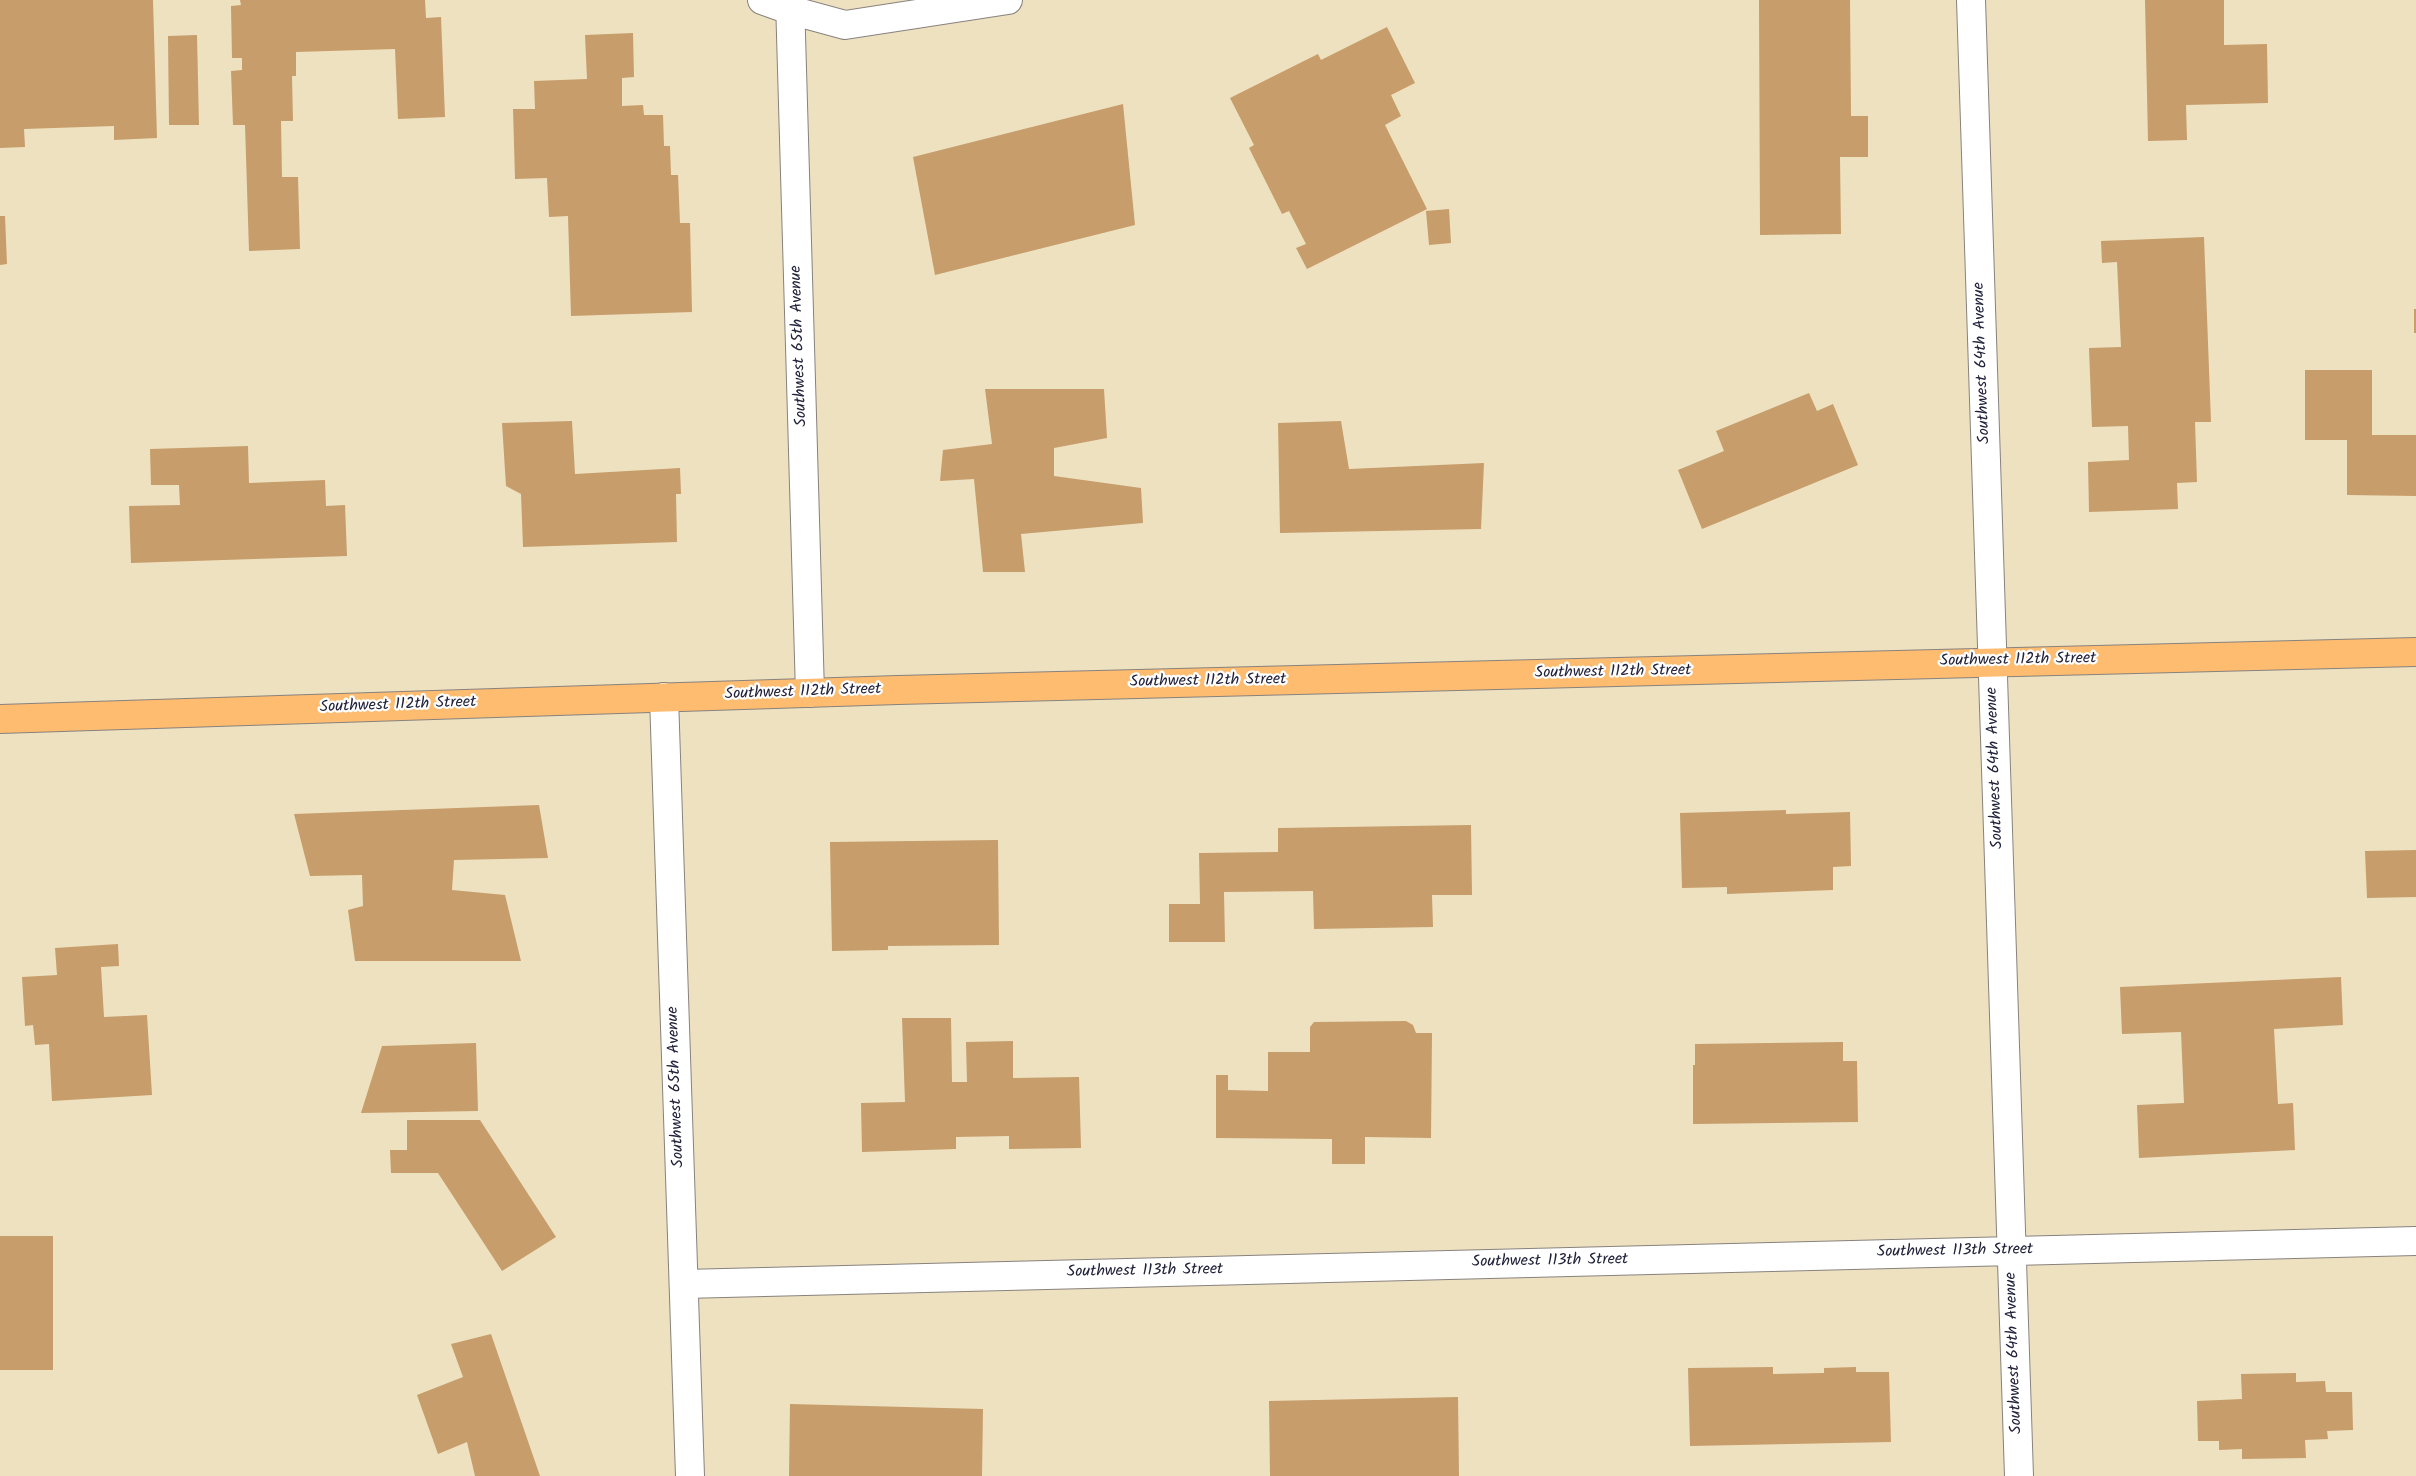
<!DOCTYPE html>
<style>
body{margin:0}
canvas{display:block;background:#ede1c0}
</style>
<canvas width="2416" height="1476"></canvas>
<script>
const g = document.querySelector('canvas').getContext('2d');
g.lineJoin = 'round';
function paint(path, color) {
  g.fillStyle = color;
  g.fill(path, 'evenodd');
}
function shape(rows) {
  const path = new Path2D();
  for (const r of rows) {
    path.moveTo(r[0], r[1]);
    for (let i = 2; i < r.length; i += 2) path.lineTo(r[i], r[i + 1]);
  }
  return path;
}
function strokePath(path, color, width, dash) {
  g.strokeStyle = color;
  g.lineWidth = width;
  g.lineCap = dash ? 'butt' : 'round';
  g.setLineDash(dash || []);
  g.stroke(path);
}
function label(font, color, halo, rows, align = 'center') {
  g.font = font + ' Kalam,sans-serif';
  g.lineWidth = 4.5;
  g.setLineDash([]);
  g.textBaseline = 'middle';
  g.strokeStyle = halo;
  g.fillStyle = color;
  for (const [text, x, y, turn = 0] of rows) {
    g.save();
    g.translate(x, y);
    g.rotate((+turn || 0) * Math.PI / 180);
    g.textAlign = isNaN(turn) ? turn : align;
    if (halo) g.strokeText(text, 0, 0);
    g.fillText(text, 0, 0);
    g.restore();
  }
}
paint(shape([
 [0,0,153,0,157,138,114,140,114,126,24,129,25,147,0,148],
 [240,0,425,0,426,18,441,17,445,117,398,119,395,49,296,52,296,76,292,76,293,121,281,121,282,177,298,177,300,249,249,251,245,125,233,125,231,71,242,70,242,58,232,58,231,6,241,5],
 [1759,0,1850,0,1851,116,1868,116,1868,157,1840,157,1841,234,1760,235],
 [2145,0,2224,0,2224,45,2267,44,2268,103,2186,105,2187,140,2148,141],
 [1387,27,1415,83,1391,95,1401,116,1385,125,1427,209,1307,269,1296,248,1306,244,1289,211,1282,214,1249,148,1254,145,1230,98,1318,54,1321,60],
 [633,33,634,77,622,78,622,106,643,105,644,115,663,115,664,146,670,146,671,175,678,175,680,223,690,223,692,312,571,316,568,216,549,217,547,178,515,179,513,109,535,109,534,81,587,79,585,35],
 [197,35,199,125,169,125,168,36],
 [1123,104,1135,225,935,275,913,157],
 [1449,209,1451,243,1429,245,1426,211],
 [0,216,5,216,7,264,0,265],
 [2204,237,2211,422,2195,422,2197,482,2177,483,2178,509,2089,512,2088,462,2129,460,2128,426,2092,427,2089,348,2121,347,2117,262,2102,263,2101,241],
 [2414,309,2416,309,2416,333,2414,333],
 [2305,370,2372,370,2372,435,2416,435,2416,496,2347,495,2347,440,2305,440],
 [985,389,1104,389,1107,438,1054,448,1054,476,1141,488,1143,523,1021,534,1025,572,983,572,974,479,940,481,943,450,992,444],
 [1809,393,1817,411,1833,404,1858,465,1702,529,1678,470,1724,451,1716,431],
 [572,421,575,474,680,468,681,494,676,494,677,542,523,547,521,494,506,486,502,423],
 [1341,421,1349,469,1484,463,1481,529,1280,533,1278,423],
 [248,446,249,483,325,480,326,506,345,505,347,556,131,563,129,506,180,505,179,485,151,485,150,449],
 [539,805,548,858,454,860,452,890,505,895,521,961,355,961,348,910,363,906,362,875,310,876,294,814],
 [1786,810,1786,814,1850,812,1851,866,1833,867,1833,890,1727,894,1727,887,1682,888,1680,813],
 [1471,825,1472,895,1432,895,1433,927,1314,929,1313,891,1224,892,1225,942,1169,942,1169,904,1200,904,1199,853,1278,852,1278,828],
 [998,840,999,945,888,946,888,950,832,951,830,842],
 [2416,850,2416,897,2367,898,2365,851],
 [118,944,119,966,101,967,104,1017,147,1015,152,1095,52,1101,49,1044,35,1045,33,1025,25,1026,22,977,57,975,55,948],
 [2341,977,2343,1025,2274,1029,2278,1104,2293,1103,2295,1150,2139,1158,2137,1105,2184,1103,2181,1032,2122,1034,2120,987],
 [902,1018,951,1018,952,1082,967,1082,966,1042,1013,1041,1013,1078,1079,1077,1081,1148,1009,1149,1009,1136,956,1137,956,1149,862,1152,861,1103,905,1102],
 [1406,1021,1413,1025,1416,1033,1432,1033,1431,1138,1365,1137,1365,1164,1332,1164,1332,1139,1216,1138,1216,1075,1228,1075,1228,1090,1268,1091,1268,1052,1310,1052,1310,1027,1314,1022],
 [1843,1042,1843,1061,1857,1061,1858,1122,1693,1124,1693,1065,1695,1065,1695,1044],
 [476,1043,478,1111,361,1113,382,1046],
 [407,1120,480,1120,556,1237,502,1271,438,1173,391,1173,390,1150,407,1150],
 [0,1236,53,1236,53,1370,0,1370],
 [491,1334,540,1476,475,1476,467,1442,438,1454,417,1395,463,1377,451,1344],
 [1773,1367,1773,1374,1824,1373,1824,1368,1856,1367,1856,1372,1889,1372,1891,1442,1690,1446,1688,1368],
 [2296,1373,2296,1382,2325,1381,2326,1392,2352,1392,2353,1430,2327,1431,2328,1439,2305,1440,2306,1458,2242,1459,2242,1449,2219,1450,2219,1441,2198,1441,2197,1401,2242,1399,2241,1374],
 [1458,1397,1459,1476,1270,1476,1269,1401],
 [790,1404,983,1409,982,1476,789,1476]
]), '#c79d6b');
const minor = shape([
 [762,0,790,10,845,25,1008,0],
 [790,0,810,693],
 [1971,0,2019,1476],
 [664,697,690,1476],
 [684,1284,2416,1241]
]);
const major = shape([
 [0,719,898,690,2416,652]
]);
strokePath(minor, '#88827e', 30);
strokePath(major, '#88827e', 30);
strokePath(minor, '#fff', 28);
strokePath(major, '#fdbc70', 28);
label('16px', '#22223b', '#fff', [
 ["Southwest 65th Avenue",800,346,-92],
 ["Southwest 64th Avenue",1983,363,-92],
 ["Southwest 112th Street",2018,661,-1],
 ["Southwest 112th Street",1613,673,-1],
 ["Southwest 112th Street",1208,682,-1],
 ["Southwest 112th Street",803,693,-2],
 ["Southwest 112th Street",398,706,-2],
 ["Southwest 64th Avenue",1996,768,-92],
 ["Southwest 65th Avenue",677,1087,-92],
 ["Southwest 113th Street",1955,1252,-1],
 ["Southwest 113th Street",1550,1262,-1],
 ["Southwest 113th Street",1145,1272,-1],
 ["Southwest 64th Avenue",2015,1353,-92]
]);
</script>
